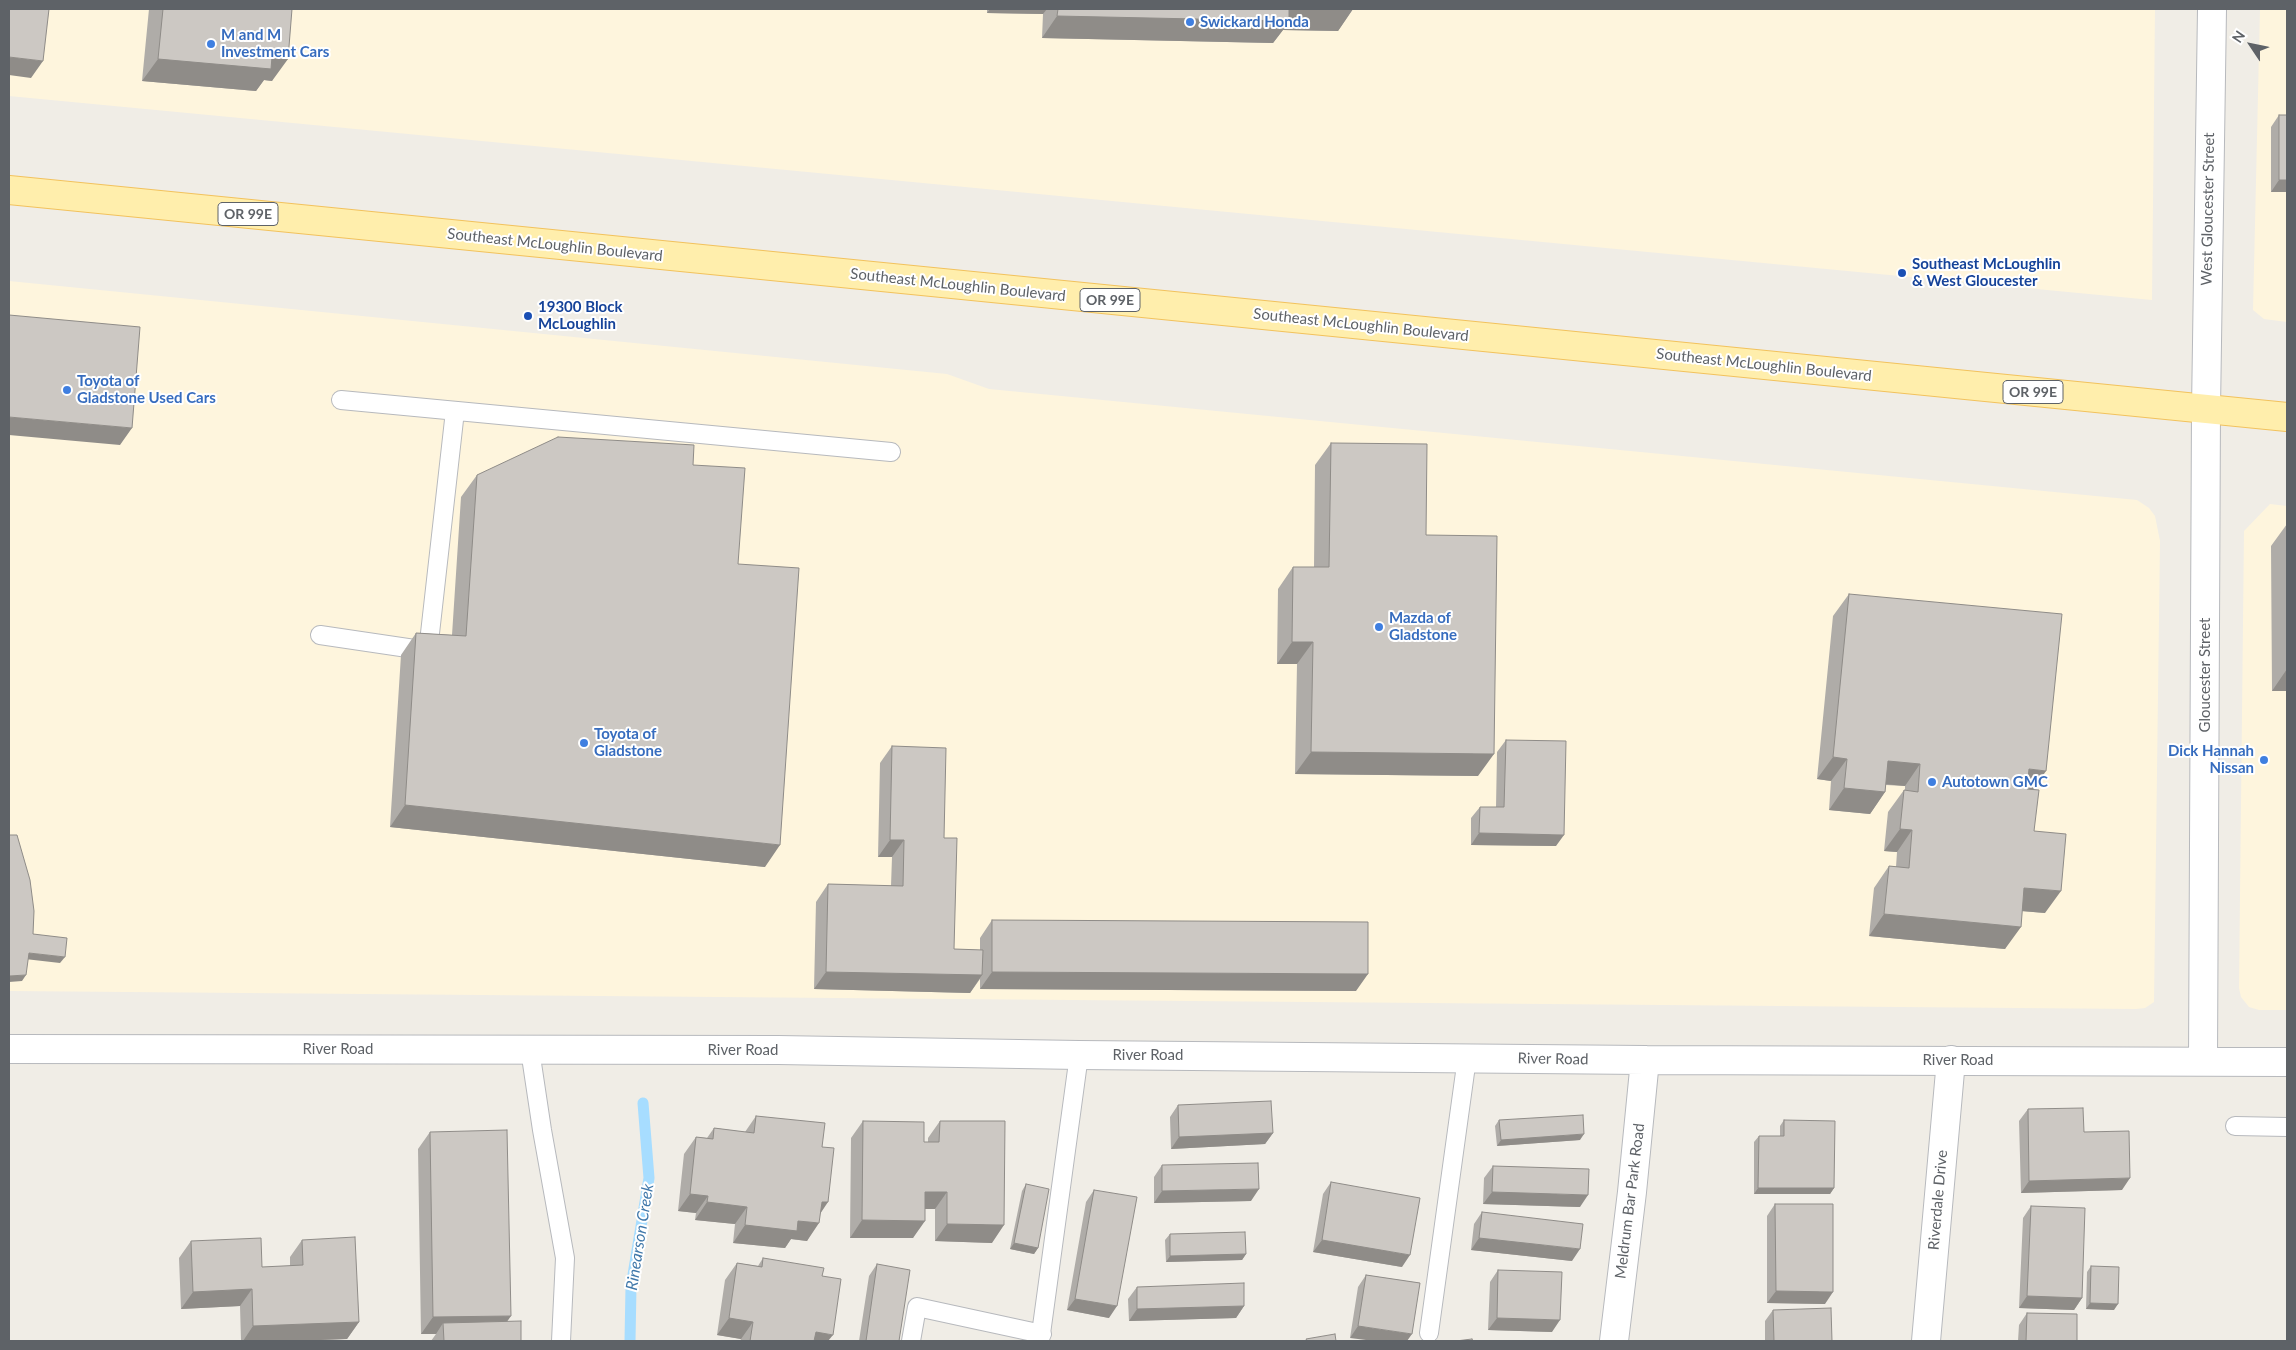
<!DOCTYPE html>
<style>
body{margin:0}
#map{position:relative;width:2296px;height:1350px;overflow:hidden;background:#f0ede6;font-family:Lato,sans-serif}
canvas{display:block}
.frame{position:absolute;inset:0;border:10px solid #5e6267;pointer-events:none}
.north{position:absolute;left:2226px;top:20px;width:50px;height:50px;-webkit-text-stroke:4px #fff;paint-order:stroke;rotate:304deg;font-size:14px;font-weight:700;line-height:20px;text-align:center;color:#5e6267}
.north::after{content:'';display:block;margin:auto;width:18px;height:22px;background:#5e6267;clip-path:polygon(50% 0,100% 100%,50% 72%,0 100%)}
</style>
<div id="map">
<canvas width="2296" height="1350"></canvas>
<div class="frame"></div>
<div class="north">N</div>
</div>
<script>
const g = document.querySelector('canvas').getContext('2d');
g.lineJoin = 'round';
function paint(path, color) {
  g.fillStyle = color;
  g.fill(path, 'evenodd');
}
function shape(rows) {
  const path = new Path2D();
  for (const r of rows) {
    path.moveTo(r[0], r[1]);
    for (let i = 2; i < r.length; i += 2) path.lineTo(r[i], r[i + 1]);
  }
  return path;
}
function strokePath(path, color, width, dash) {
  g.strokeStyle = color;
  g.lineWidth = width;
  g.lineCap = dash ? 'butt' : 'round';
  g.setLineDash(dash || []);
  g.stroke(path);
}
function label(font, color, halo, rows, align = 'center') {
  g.font = font + ' Lato,sans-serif';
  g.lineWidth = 4;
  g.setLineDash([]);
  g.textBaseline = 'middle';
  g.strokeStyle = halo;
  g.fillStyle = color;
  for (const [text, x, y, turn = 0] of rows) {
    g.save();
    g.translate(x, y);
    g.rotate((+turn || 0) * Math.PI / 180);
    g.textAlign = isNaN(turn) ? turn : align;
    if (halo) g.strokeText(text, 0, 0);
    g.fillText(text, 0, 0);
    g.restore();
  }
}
paint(shape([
 [9,9,2155,9,2152,300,9,96],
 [2260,9,2287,9,2287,322,2264,319,2253,310],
 [9,281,947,374,989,389,2137,500,2149,508,2155,516,2160,541,2154,1002,2145,1008,2136,1009,9,991],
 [2270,504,2287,506,2287,1010,2259,1010,2249,1007,2241,997,2239,988,2244,531]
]), '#fef5dd');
strokePath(shape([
 [630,1341,631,1287,649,1178,643,1103]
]), '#a7ddff', 11);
const service = shape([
 [341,400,891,452],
 [320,635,428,651,455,411],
 [530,1050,542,1130,565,1258,561,1341],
 [2235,1126,2287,1127],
 [1429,1333,1467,1058],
 [911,1341,917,1307,1042,1334],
 [1040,1341,1079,1055]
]);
const minor = shape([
 [1926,1341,1951,1060]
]);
const tertiary = shape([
 [9,1049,778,1050,1079,1055,1645,1060,2287,1062],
 [2203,1061,2206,409,2212,9],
 [1614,1341,1632,1192,1645,1060]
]);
const primary = shape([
 [9,190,2287,417]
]);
strokePath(service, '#b7b9bd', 20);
strokePath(minor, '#b7b9bd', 30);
strokePath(tertiary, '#b7b9bd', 30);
strokePath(primary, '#f2c25d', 30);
strokePath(service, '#fff', 18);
strokePath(minor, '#fff', 28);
strokePath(tertiary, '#fff', 28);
strokePath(primary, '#ffeeac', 28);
paint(shape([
 [149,9,292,9,272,81,264,80,256,91,142,81],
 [987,9,1353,9,1338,31,1283,30,1273,43,1042,38,1043,14,987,13],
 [2279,115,2287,115,2287,192,2271,192,2271,127],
 [1331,443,1426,535,1478,776,1295,774,1297,664,1277,664,1278,589,1293,567,1314,567,1315,465],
 [693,465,738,564,765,867,390,827,401,655,416,633,452,635,461,497,477,475],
 [2287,524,2287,691,2272,691,2271,546],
 [1849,594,2034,789,2034,831,2045,913,2022,911,2005,949,1869,936,1874,888,1889,866,1896,867,1897,852,1884,851,1888,812,1904,790,1905,790,1905,786,1886,785,1885,792,1870,814,1829,810,1831,781,1817,779,1833,616],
 [1506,740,1556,846,1471,845,1471,818,1480,807,1496,807,1497,752],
 [892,746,944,838,954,949,980,950,980,938,992,920,1356,991,980,989,980,979,970,993,814,989,816,902,828,884,891,886,892,857,878,857,880,763],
 [1178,1105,1273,1133,1265,1144,1171,1149,1170,1117],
 [2028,1109,2084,1132,2122,1190,2021,1193,2019,1121],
 [756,1116,822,1147,820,1214,807,1241,791,1239,785,1248,733,1243,735,1224,695,1220,696,1213,678,1211,684,1154,696,1137,707,1138,714,1128,745,1132],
 [1499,1120,1580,1140,1497,1146,1495,1126],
 [1784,1120,1834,1188,1830,1194,1754,1194,1754,1142,1759,1136,1780,1136,1780,1126],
 [863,1121,924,1142,928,1142,928,1138,940,1121,992,1243,935,1241,935,1209,925,1209,913,1238,850,1238,851,1138],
 [430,1132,507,1322,521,1341,431,1341,436,1334,421,1334,418,1149],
 [1162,1165,1251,1201,1154,1203,1154,1177],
 [1493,1166,1580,1207,1483,1204,1484,1178],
 [1331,1182,1402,1267,1313,1252,1323,1194],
 [1026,1184,1038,1248,1034,1254,1010,1249,1022,1191],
 [1094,1190,1109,1318,1067,1310,1086,1202],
 [1775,1204,1825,1304,1767,1303,1767,1216],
 [2031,1206,2082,1298,2074,1310,2019,1308,2023,1218],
 [1482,1212,1572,1261,1471,1250,1474,1224],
 [1170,1234,1246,1254,1242,1260,1166,1262,1165,1240],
 [302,1240,359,1322,347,1339,293,1341,241,1341,240,1306,181,1309,179,1258,191,1241,262,1267,290,1266,290,1257],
 [763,1258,822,1276,828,1341,740,1341,741,1339,717,1335,725,1280,737,1263,758,1266],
 [877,1264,899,1341,859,1341,869,1276],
 [2091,1266,2114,1310,2086,1309,2087,1272],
 [1498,1270,1552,1332,1488,1330,1490,1282],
 [1366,1275,1420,1283,1350,1338,1358,1287],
 [1137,1287,1244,1306,1236,1318,1129,1321,1128,1299],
 [1773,1310,1832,1341,1765,1341,1765,1321],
 [2027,1313,2077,1341,2018,1341,2019,1325]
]), '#afaca8');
paint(shape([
 [990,9,1047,9,1043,14,987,13],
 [1288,9,1353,9,1338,31,1283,30,1273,43,1042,38,1057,16],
 [9,57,43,61,31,78,9,75],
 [272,57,288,59,272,81,264,80,256,91,142,81,158,59],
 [2279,180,2287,180,2287,192,2271,192],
 [9,417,132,428,120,445,9,435],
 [1292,642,1313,642,1297,664,1277,664],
 [2287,669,2287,691,2272,691],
 [1311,752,1494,754,1478,776,1295,774],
 [1833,757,1847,759,1831,781,1817,779],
 [1888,761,1920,764,1905,786,1873,783],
 [2029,769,2046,771,2031,793,2014,791],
 [1844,788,1885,792,1870,814,1829,810],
 [405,805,780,845,765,867,390,827],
 [1900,829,1912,830,1897,852,1884,851],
 [1479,833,1564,835,1556,846,1471,845],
 [890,840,904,840,892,857,878,857],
 [2024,888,2061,891,2045,913,2009,910],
 [1884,914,2021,927,2005,949,1869,936],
 [29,953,65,957,60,963,25,959],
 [826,972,982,975,970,993,814,989],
 [992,972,1368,974,1356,991,980,989],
 [26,975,22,981,9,982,9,976],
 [1273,1133,1265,1144,1171,1149,1179,1137],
 [1584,1134,1580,1140,1497,1146,1501,1140],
 [2130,1178,2122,1190,2021,1193,2029,1181],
 [1758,1188,1834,1188,1830,1194,1754,1194],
 [1259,1189,1251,1201,1154,1203,1162,1191],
 [925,1192,947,1192,935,1209,913,1209],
 [1492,1192,1588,1195,1580,1207,1483,1204],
 [690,1194,708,1196,696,1213,678,1211],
 [707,1202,747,1207,735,1224,695,1220],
 [822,1202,828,1202,816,1220],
 [862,1220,925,1221,913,1238,850,1238],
 [798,1221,819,1223,807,1241,791,1239,785,1248,733,1243,745,1225],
 [947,1224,1004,1225,992,1243,935,1241],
 [1479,1238,1580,1249,1572,1261,1471,1250],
 [1322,1240,1410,1255,1402,1267,1313,1252],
 [1014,1243,1038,1248,1034,1254,1010,1249],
 [1246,1254,1242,1260,1166,1262,1170,1256],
 [252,1289,240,1306,181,1309,193,1292],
 [1776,1291,1833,1292,1825,1304,1767,1303],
 [2027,1296,2082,1298,2074,1310,2019,1308],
 [1075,1299,1117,1306,1109,1318,1067,1310],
 [2090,1303,2118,1304,2114,1310,2086,1309],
 [1244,1306,1236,1318,1129,1321,1137,1309],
 [511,1316,499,1333,443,1323,436,1334,421,1334,433,1317],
 [729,1318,753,1322,741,1339,717,1335],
 [1497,1318,1560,1320,1552,1332,1488,1330],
 [359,1322,347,1339,293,1341,243,1341,253,1326],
 [1358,1326,1412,1334,1407,1341,1374,1341,1350,1338],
 [816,1332,833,1335,828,1341,809,1341]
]), '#8f8c88');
const building = shape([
 [9,9,49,9,43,61,9,57,9,9],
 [163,9,292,9,288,59,272,57,271,69,158,59,163,9],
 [1058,9,1289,9,1289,21,1057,16,1058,9],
 [2279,115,2287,115,2287,180,2279,180,2279,115],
 [9,315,140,327,132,428,9,417,9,315],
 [558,437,694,445,693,465,745,468,738,564,799,568,780,845,405,805,416,633,466,636,477,475,558,437],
 [1331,443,1427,444,1426,535,1497,536,1494,754,1311,752,1313,642,1292,642,1293,567,1329,567,1331,443],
 [1849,594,2062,614,2046,771,2029,769,2027,789,2039,790,2034,831,2066,834,2061,891,2024,888,2021,927,1884,914,1889,866,1909,868,1912,830,1900,829,1904,790,1918,792,1920,764,1888,761,1885,792,1844,788,1847,759,1833,757,1849,594],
 [1506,740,1566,741,1564,835,1479,833,1480,807,1504,807,1506,740],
 [892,746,946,748,944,838,957,838,954,949,983,950,982,975,826,972,828,884,903,886,904,840,890,840,892,746],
 [9,835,17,835,30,880,34,911,33,934,67,938,65,957,29,953,26,975,9,976,9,835],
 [992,920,1368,922,1368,974,992,972,992,920],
 [1271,1101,1273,1133,1179,1137,1178,1105,1271,1101],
 [2083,1108,2084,1132,2129,1131,2130,1178,2029,1181,2028,1109,2083,1108],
 [1583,1115,1584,1134,1501,1140,1499,1120,1583,1115],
 [756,1116,825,1123,822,1147,834,1148,828,1202,822,1202,819,1223,798,1221,797,1231,745,1225,747,1207,707,1202,708,1196,690,1194,696,1137,713,1139,714,1128,754,1133,756,1116],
 [1784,1120,1835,1121,1834,1188,1758,1188,1759,1136,1784,1136,1784,1120],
 [863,1121,924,1122,924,1142,939,1142,940,1121,1005,1121,1004,1225,947,1224,947,1192,925,1192,925,1221,862,1220,863,1121],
 [507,1130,511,1316,433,1317,430,1132,507,1130],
 [1258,1163,1259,1189,1162,1191,1162,1165,1258,1163],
 [1493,1166,1589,1169,1588,1195,1492,1192,1493,1166],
 [1331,1182,1420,1198,1410,1255,1322,1240,1331,1182],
 [1026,1184,1049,1189,1038,1248,1014,1243,1026,1184],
 [1094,1190,1137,1197,1117,1306,1075,1299,1094,1190],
 [1775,1204,1833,1204,1833,1292,1776,1291,1775,1204],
 [2031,1206,2085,1208,2082,1298,2027,1296,2031,1206],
 [1482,1212,1583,1224,1580,1249,1479,1238,1482,1212],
 [1245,1232,1246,1254,1170,1256,1170,1234,1245,1232],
 [355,1237,359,1322,253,1326,252,1289,193,1292,191,1241,261,1238,262,1267,303,1265,302,1240,355,1237],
 [763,1258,824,1268,822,1276,841,1279,833,1335,816,1332,814,1341,750,1341,753,1322,729,1318,737,1263,762,1267,763,1258],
 [877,1264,910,1270,899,1341,866,1341,877,1264],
 [2091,1266,2119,1267,2118,1304,2090,1303,2091,1266],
 [1498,1270,1562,1272,1560,1320,1497,1318,1498,1270],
 [1366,1275,1420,1283,1412,1334,1358,1326,1366,1275],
 [1244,1283,1244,1306,1137,1309,1137,1287,1244,1283],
 [1831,1308,1832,1341,1774,1341,1773,1310,1831,1308],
 [2027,1313,2077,1314,2077,1341,2026,1341,2027,1313],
 [521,1321,521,1341,444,1341,443,1323,521,1321],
 [1335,1334,1336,1341,1307,1341,1306,1339,1335,1334],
 [1472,1339,1473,1341,1456,1341,1472,1339]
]);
paint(building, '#ccc8c3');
strokePath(building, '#8f8c88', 1);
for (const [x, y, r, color] of [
 [1190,22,5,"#3f7fe0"],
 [211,44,5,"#3f7fe0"],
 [1902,273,5,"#1a4fb4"],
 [528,316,5,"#1a4fb4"],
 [67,390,5,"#3f7fe0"],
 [1379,627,5,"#3f7fe0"],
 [584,743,5,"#3f7fe0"],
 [2264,760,5,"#3f7fe0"],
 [1932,782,5,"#3f7fe0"]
]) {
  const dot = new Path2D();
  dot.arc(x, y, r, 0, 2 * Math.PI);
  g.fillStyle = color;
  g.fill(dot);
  strokePath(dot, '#fff', 2);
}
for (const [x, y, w] of [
 [248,214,60],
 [1110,300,60],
 [2033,392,60]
]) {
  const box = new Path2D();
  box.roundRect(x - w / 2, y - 11.5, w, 23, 4);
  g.fillStyle = '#fff';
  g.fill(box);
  strokePath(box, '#5e6267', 1);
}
label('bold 14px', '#5e6267', null, [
 ["OR 99E",248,214],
 ["OR 99E",1110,300],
 ["OR 99E",2033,392]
]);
label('bold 15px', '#366cbe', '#fff', [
 ["Swickard Honda",1200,22],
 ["M and M",221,35],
 ["Investment Cars",221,52],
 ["Toyota of",77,381],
 ["Gladstone Used Cars",77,398],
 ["Mazda of",1389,618],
 ["Gladstone",1389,635],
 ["Toyota of",594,734],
 ["Gladstone",594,751],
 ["Dick Hannah",2254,751,"right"],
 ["Nissan",2254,768,"right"],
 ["Autotown GMC",1942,782]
], 'left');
label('15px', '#5e6267', '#fff', [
 ["West Gloucester Street",2208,209,-89],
 ["Southeast McLoughlin Boulevard",555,245,6],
 ["Southeast McLoughlin Boulevard",958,285,6],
 ["Southeast McLoughlin Boulevard",1361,325,6],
 ["Southeast McLoughlin Boulevard",1764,365,6],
 ["Gloucester Street",2205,675,-90],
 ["River Road",338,1049],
 ["River Road",743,1050],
 ["River Road",1148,1055],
 ["River Road",1553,1059,1],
 ["River Road",1958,1060],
 ["Riverdale Drive",1938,1200,-85],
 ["Meldrum Bar Park Road",1630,1201,-83]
]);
label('bold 15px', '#164399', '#fff', [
 ["Southeast McLoughlin",1912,264],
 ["& West Gloucester",1912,281],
 ["19300 Block",538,307],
 ["McLoughlin",538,324]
], 'left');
label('italic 16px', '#4078aa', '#fff', [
 ["Rinearson Creek",640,1237,-81]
]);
</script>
